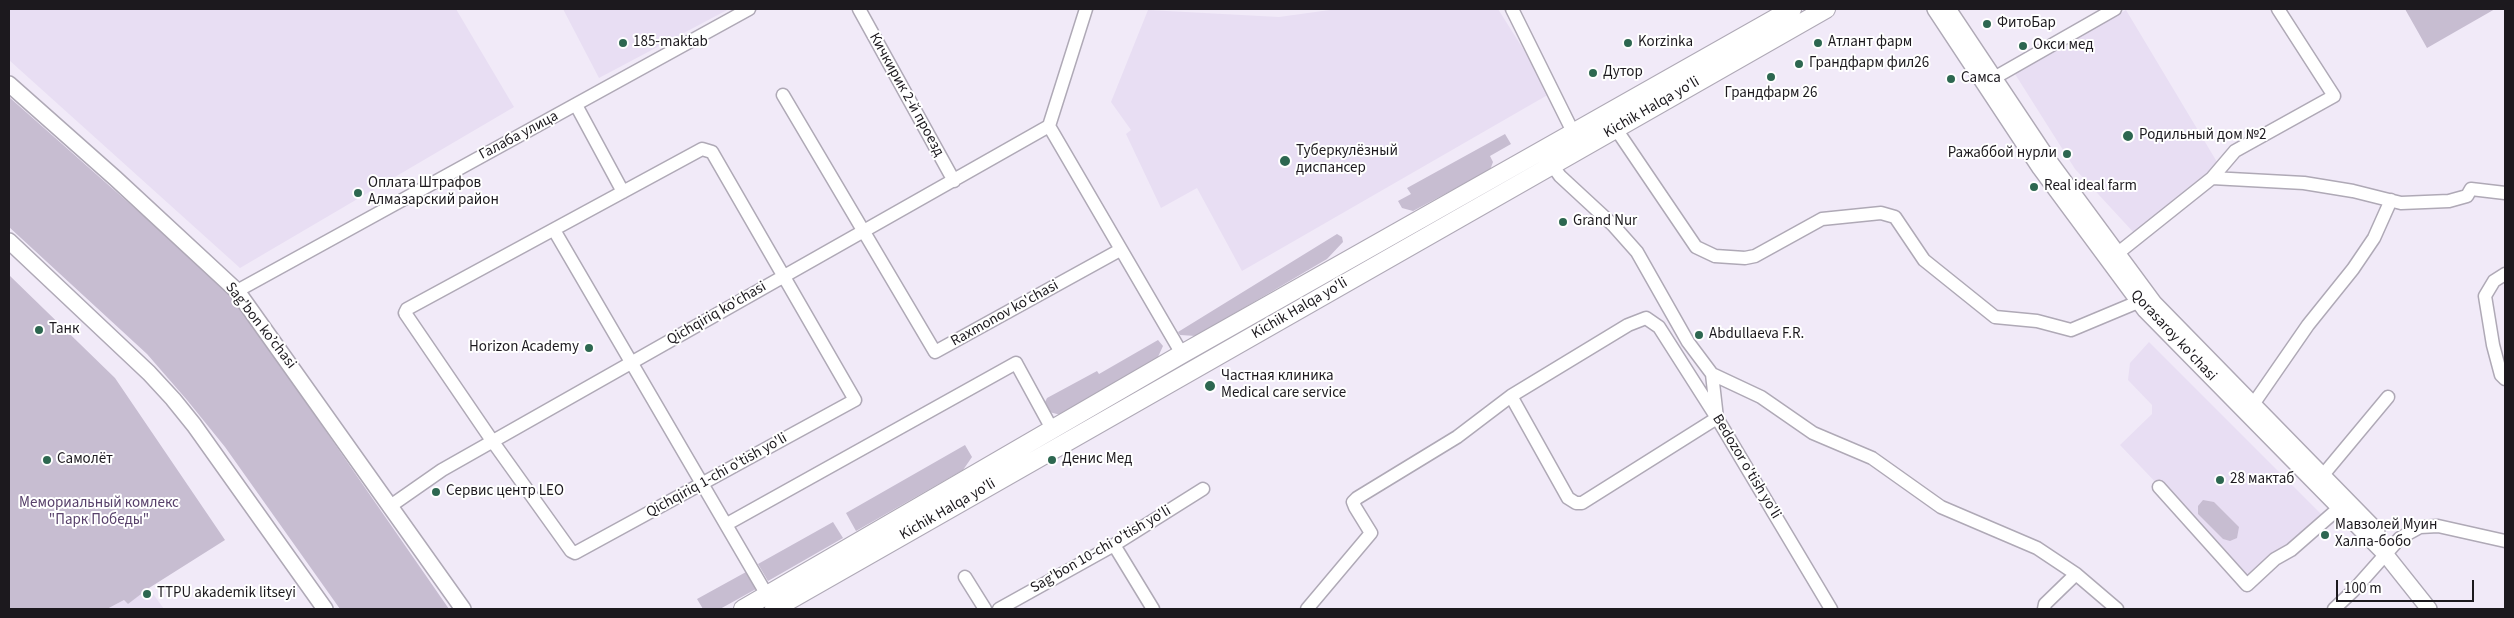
<!DOCTYPE html>
<meta charset="utf-8">
<style>
body{margin:0}
#map{position:relative;width:2514px;height:618px;overflow:hidden;background:#f1eaf8;font-family:"Source Sans 3",sans-serif}
canvas{display:block}
.frame{position:absolute;inset:0;border:10px solid #1c191e;pointer-events:none}
.scale{position:absolute;left:2336px;top:580px;width:138px;height:22px;box-sizing:border-box;border:2px solid #1c191e;border-top:0;padding-left:6px;font-size:15px;line-height:18px;white-space:nowrap;color:#1c191e;-webkit-text-stroke:4px #fff;paint-order:stroke}
</style>
<div id="map">
<canvas width="2514" height="618"></canvas>
<div class="frame"></div>
<div class="scale">100 m</div>
</div>
<script>
const g = document.querySelector('canvas').getContext('2d');
g.lineJoin = 'round';
function paint(path, color) {
  g.fillStyle = color;
  g.fill(path, 'evenodd');
}
function shape(rows) {
  const path = new Path2D();
  for (const r of rows) {
    path.moveTo(r[0], r[1]);
    for (let i = 2; i < r.length; i += 2) path.lineTo(r[i], r[i + 1]);
  }
  return path;
}
function strokePath(path, color, width, dash) {
  g.strokeStyle = color;
  g.lineWidth = width;
  g.lineCap = dash ? 'butt' : 'round';
  g.setLineDash(dash || []);
  g.stroke(path);
}
function label(font, color, halo, rows, align = 'center') {
  g.font = font + ' "Source Sans 3",sans-serif';
  g.lineWidth = 4;
  g.setLineDash([]);
  g.textBaseline = 'middle';
  g.strokeStyle = halo;
  g.fillStyle = color;
  for (const [text, x, y, turn = 0] of rows) {
    g.save();
    g.translate(x, y);
    g.rotate((+turn || 0) * Math.PI / 180);
    g.textAlign = isNaN(turn) ? turn : align;
    if (halo) g.strokeText(text, 0, 0);
    g.fillText(text, 0, 0);
    g.restore();
  }
}
paint(shape([
 [9,9,456,9,514,107,240,268,9,60],
 [563,9,729,9,599,78],
 [1337,9,1498,9,1551,93,1242,271,1197,188,1161,208,1126,134,1131,130,1111,102,1148,10,1279,17],
 [2126,10,2220,167,2135,234,2075,169,2015,74],
 [2149,342,2322,515,2293,544,2272,554,2246,577,2120,445,2152,414,2152,405,2128,380,2130,363],
 [149,588,164,609,107,609,124,600,128,603]
]), '#e8def3');
paint(shape([
 [2405,9,2495,9,2427,48],
 [9,97,165,235,235,300,449,609,340,609,225,447,187,400,147,354,9,227],
 [1505,134,1511,144,1490,156,1493,162,1490,170,1413,211,1402,208,1398,201,1411,194,1407,188],
 [1337,234,1342,237,1343,242,1327,259,1196,336,1180,335,1178,332],
 [9,275,115,378,225,540,149,588,128,604,124,600,107,609,9,609],
 [1295,297,1298,302,882,543,879,538],
 [1158,340,1163,346,1157,359,1061,415,1049,412,1044,404,1047,398,1097,371,1099,374],
 [965,445,972,457,963,470,856,531,846,513],
 [2203,500,2214,502,2239,527,2237,538,2230,541,2223,539,2198,514,2198,506],
 [833,522,843,538,768,581,758,564],
 [746,572,756,589,720,609,703,609,697,599]
]), '#c7bdd1');
const minor = shape([
 [859,9,954,181],
 [1086,9,1049,126,1182,354],
 [1512,9,1573,132],
 [1987,82,2115,9],
 [783,95,935,352,1120,250],
 [576,105,623,192],
 [1616,129,1696,247,1715,256,1745,258,1755,256,1822,219,1881,213,1895,217,1924,260,1995,317,2037,321,2071,330,2138,302],
 [702,149,712,152,855,400,575,553,571,551,493,442,405,313,407,309,702,149],
 [1552,165,1560,176,1613,225,1637,252,1688,342,1712,374,1761,397,1813,433,1872,458,1941,507,2037,548,2076,574,2117,609],
 [2212,178,2304,183,2353,191,2401,203,2449,201,2467,196,2471,189,2505,193],
 [554,230,767,595],
 [2118,253,2212,178,2235,151,2334,96,2278,9],
 [2505,274,2494,281,2485,296,2493,345,2501,375,2505,379],
 [237,291,749,9],
 [1511,396,1568,498,1576,503,1582,503,1717,418,1712,374],
 [2254,403,2308,325,2353,269,2374,238,2391,200],
 [2323,475,2388,397],
 [2159,487,2247,585,2275,559,2291,550,2339,508],
 [389,507,442,470,1049,126],
 [727,524,1016,363,1052,429],
 [1114,545,1153,609],
 [965,577,985,609],
 [999,609,1114,545,1203,489],
 [1307,609,1371,533,1355,507,1353,502,1357,498,1457,437,1511,396,1628,325,1646,318,1659,327,1717,418,1831,609],
 [2044,609,2045,604,2076,574],
 [2334,609,2353,591,2400,538,2420,527,2438,526,2505,541]
]);
const major = shape([
 [1935,9,2040,168,2145,310,2386,555,2429,609],
 [1948,9,2050,162,2154,303,2377,531],
 [9,84,115,178,237,291,463,609],
 [9,241,149,373,173,399,194,425,325,609]
]);
const highway = shape([
 [743,609,1182,354,1792,9],
 [774,609,1826,9]
]);
strokePath(minor, '#afa9b6', 15);
strokePath(major, '#afa9b6', 18);
strokePath(highway, '#afa9b6', 20);
strokePath(minor, '#fff', 12);
strokePath(major, '#fff', 15);
strokePath(highway, '#fff', 18);
for (const [x, y, r, color] of [
 [1987,24,5,"#2d6750"],
 [623,43,5,"#2d6750"],
 [1628,43,5,"#2d6750"],
 [1818,43,5,"#2d6750"],
 [2023,46,5,"#2d6750"],
 [1799,64,5,"#2d6750"],
 [1593,73,5,"#2d6750"],
 [1771,77,5,"#2d6750"],
 [1951,79,5,"#2d6750"],
 [2128,136,6,"#2d6750"],
 [2067,154,5,"#2d6750"],
 [1285,161,6,"#2d6750"],
 [2034,187,5,"#2d6750"],
 [358,193,5,"#2d6750"],
 [1563,222,5,"#2d6750"],
 [39,330,5,"#2d6750"],
 [1699,335,5,"#2d6750"],
 [589,348,5,"#2d6750"],
 [1210,386,6,"#2d6750"],
 [47,460,5,"#2d6750"],
 [1052,460,5,"#2d6750"],
 [2220,480,5,"#2d6750"],
 [436,492,5,"#2d6750"],
 [2325,535,5,"#2d6750"],
 [147,594,5,"#2d6750"]
]) {
  const dot = new Path2D();
  dot.arc(x, y, r, 0, 2 * Math.PI);
  g.fillStyle = color;
  g.fill(dot);
  strokePath(dot, '#fff', 2);
}
label('15px', '#1c191e', '#fff', [
 ["ФитоБар",1997,24],
 ["185-maktab",633,43],
 ["Korzinka",1638,43],
 ["Атлант фарм",1828,43],
 ["Окси мед",2033,46],
 ["Грандфарм фил26",1809,64],
 ["Дутор",1603,73],
 ["Самса",1961,79],
 ["Грандфарм 26",1771,94,"center"],
 ["Родильный дом №2",2139,136],
 ["Туберкулёзный",1296,152],
 ["диспансер",1296,169],
 ["Ражаббой нурли",2057,154,"right"],
 ["Оплата Штрафов",368,184],
 ["Aлмазарский район",368,201],
 ["Real ideal farm",2044,187],
 ["Grand Nur",1573,222],
 ["Танк",49,330],
 ["Abdullaeva F.R.",1709,335],
 ["Horizon Academy",579,348,"right"],
 ["Частная клиника",1221,377],
 ["Medical care service",1221,394],
 ["Самолёт",57,460],
 ["Денис Мед",1062,460],
 ["28 мактаб",2230,480],
 ["Сервис центр LEO",446,492],
 ["Мавзолей Муин",2335,526],
 ["Халпа-бобо",2335,543],
 ["TTPU akademik litseyi",157,594]
], 'left');
label('15px', '#1c191e', '#fff', [
 ["Кичкирик 2-й проезд",906,95,61],
 ["Kichik Halqa yo'li",1652,108,-30],
 ["Галаба улица",519,136,-28],
 ["Kichik Halqa yo'li",1300,309,-30],
 ["Qichqiriq ko'chasi",717,314,-30],
 ["Raxmonov ko'chasi",1005,314,-29],
 ["Sag’bon ko’chasi",260,326,52],
 ["Qorasaroy ko'chasi",2173,336,47],
 ["Bedozor o'tish yo'li",1746,467,59],
 ["Qichqiriq 1-chi o'tish yo'li",717,476,-29],
 ["Kichik Halqa yo'li",948,510,-30],
 ["Sag'bon 10-chi o'tish yo'li",1101,550,-30]
]);
label('15px', '#58416b', '#fff', [
 ["Мемориальный комлекс",99,504],
 ["\"Парк Победы\"",99,521]
]);
</script>
